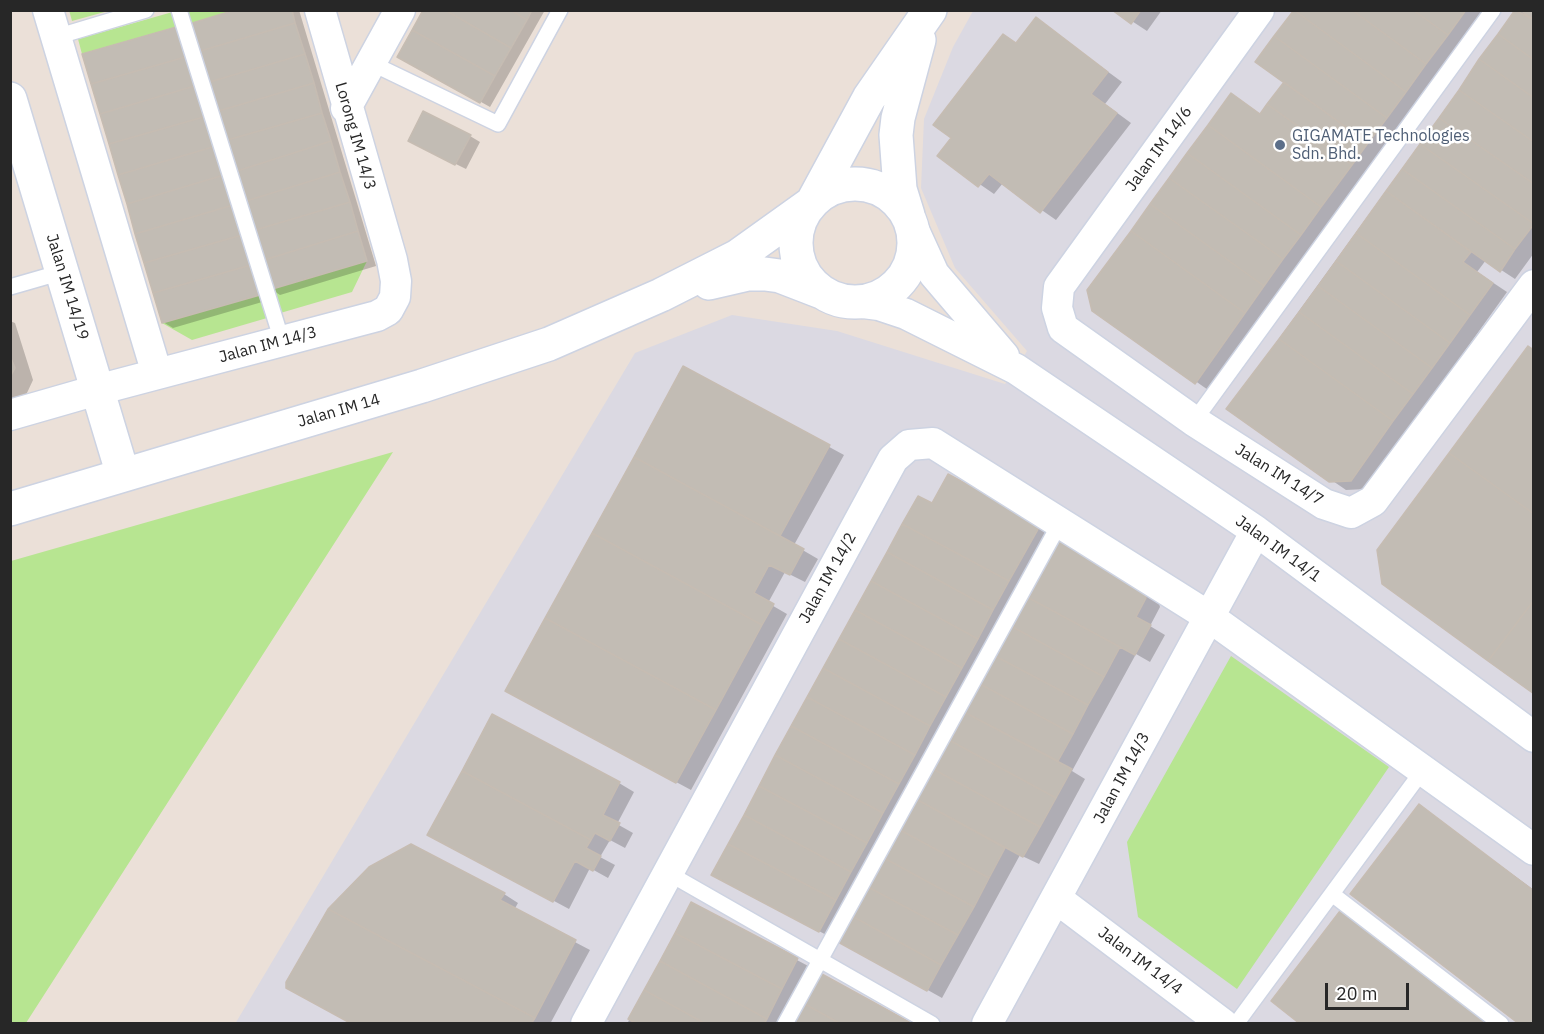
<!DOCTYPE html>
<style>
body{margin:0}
#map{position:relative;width:1544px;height:1034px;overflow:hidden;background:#ebe0d8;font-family:"IBM Plex Sans",sans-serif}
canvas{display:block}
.frame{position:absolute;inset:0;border:12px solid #272727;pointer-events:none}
.scale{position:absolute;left:1325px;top:983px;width:84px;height:27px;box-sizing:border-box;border:3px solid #272727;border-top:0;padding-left:8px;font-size:18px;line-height:21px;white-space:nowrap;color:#272727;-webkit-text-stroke:4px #fff;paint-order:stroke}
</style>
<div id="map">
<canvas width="1544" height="1034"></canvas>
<div class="frame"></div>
<div class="scale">20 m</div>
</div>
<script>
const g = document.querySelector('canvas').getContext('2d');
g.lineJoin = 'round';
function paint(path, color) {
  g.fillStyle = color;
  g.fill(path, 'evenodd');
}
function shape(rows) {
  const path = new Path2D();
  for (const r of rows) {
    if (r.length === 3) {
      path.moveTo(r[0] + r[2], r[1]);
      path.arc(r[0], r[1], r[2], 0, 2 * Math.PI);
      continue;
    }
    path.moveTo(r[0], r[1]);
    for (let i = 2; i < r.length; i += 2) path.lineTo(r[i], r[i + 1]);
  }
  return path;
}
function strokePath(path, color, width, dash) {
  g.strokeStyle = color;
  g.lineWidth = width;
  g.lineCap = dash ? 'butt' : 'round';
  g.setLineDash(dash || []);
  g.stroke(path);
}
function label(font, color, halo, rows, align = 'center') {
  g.font = font + ' "IBM Plex Sans",sans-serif';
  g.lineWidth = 5;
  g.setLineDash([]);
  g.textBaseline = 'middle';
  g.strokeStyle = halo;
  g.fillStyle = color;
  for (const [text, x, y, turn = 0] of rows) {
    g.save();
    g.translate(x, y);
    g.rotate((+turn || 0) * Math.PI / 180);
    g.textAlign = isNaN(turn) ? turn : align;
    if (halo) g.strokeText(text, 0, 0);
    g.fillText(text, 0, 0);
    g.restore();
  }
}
paint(shape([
 [973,11,1533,11,1533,1023,235,1024,635,353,732,315,837,331,1005,384,1016,369,1027,351,955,268,921,188,924,119,953,47]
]), '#dbd9e2');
paint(shape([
 [69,10,108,10,108,11,72,21],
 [185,10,235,11,189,24],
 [176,11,180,26,82,54,78,39],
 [367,261,352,292,277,314,269,290],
 [260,295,267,318,192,340,162,323],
 [393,452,26,1023,11,1023,11,561],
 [1231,656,1389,767,1237,989,1138,917,1127,842]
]), '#b7e591');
paint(shape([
 [240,10,299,10,376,266,280,295,271,289],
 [425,10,545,10,490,107,399,56],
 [1115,10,1162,10,1147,31],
 [1294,10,1485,10,1211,392,1094,310,1261,115,1286,81],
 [1517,10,1534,10,1534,253,1515,279,1486,260,1477,272,1507,292,1366,489,1346,490,1228,409],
 [1036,19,1122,82,1105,104,1131,123,1056,220,1003,183,994,194,939,156],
 [189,33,269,300,173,328,163,322],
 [470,136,480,142,466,169,419,146],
 [10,321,15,323,33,380,20,408,10,411],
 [684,368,844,455,794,545,818,559,805,582,785,572,768,603,787,614,691,790,507,691],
 [949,476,1055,533,834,939,728,883],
 [1060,540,1156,593,1160,607,1150,626,1165,635,1150,662,1136,654,1072,771,1085,779,1039,864,1020,855,942,998,840,941],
 [619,783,634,792,617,824,633,833,625,848,610,840,600,857,615,865,608,878,590,868,569,909,444,842],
 [1419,806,1534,890,1534,1024],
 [504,894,518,903,514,910,590,950,550,1024,354,1024],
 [691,904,812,968,782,1024,627,1024],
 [1341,913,1355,922,1490,1024,1303,1024]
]), '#0003');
const building = shape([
 [235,10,292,10,295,23,197,52,189,24,235,10],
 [423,10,445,10,511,48,495,76,412,30,423,10],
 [445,10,511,10,527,20,511,48,445,10],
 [511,10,532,10,527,20,511,10],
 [1112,10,1141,10,1131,24,1112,10],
 [1294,10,1352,10,1426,64,1406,92,1294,10],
 [1294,10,1406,92,1387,118,1274,36,1294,10],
 [1352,10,1413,10,1448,35,1426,64,1352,10],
 [1413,10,1466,10,1448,35,1413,10],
 [1515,10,1534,20,1534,60,1498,34,1515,10],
 [1520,10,1534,10,1534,20,1520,10],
 [1036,17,1108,72,1091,94,1117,113,1040,213,989,174,978,187,937,156,951,138,933,125,1003,34,1016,43,1036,17],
 [295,23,305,54,206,83,197,52,295,23],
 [180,26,189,56,91,84,82,54,180,26],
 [412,30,495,76,480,103,397,57,412,30],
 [1498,34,1534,60,1534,98,1479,59,1498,34],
 [1274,36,1387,118,1368,143,1255,62,1274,36],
 [305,54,314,83,215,112,206,83,305,54],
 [189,56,198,85,100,114,91,84,189,56],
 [1479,59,1534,98,1534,142,1459,90,1479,59],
 [1284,82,1368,143,1352,165,1267,104,1284,82],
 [314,83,322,113,224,141,215,112,314,83],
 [198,85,207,116,109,144,100,114,198,85],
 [1459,90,1534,142,1534,184,1439,118,1459,90],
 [1231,93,1260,114,1267,104,1352,165,1321,207,1208,125,1231,93],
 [423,111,471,135,455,165,408,141,423,111],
 [322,113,331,141,234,172,224,141,322,113],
 [207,116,216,146,118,175,109,144,207,116],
 [1439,118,1534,184,1534,224,1420,144,1439,118],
 [1208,125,1321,207,1301,235,1187,153,1208,125],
 [331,141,340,172,243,202,234,172,331,141],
 [1420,144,1534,224,1515,249,1402,169,1420,144],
 [216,146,224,175,127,204,118,175,216,146],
 [1187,153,1301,235,1283,259,1169,178,1187,153],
 [1402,169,1515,249,1500,272,1386,191,1402,169],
 [340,172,350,202,252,231,243,202,340,172],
 [224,175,233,205,135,234,127,204,224,175],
 [1169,178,1283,259,1264,286,1150,204,1169,178],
 [1386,191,1471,252,1463,262,1493,283,1470,315,1356,233,1386,191],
 [350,202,358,231,261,261,252,231,350,202],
 [1150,204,1264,286,1245,313,1131,231,1150,204],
 [233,205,242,235,144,263,135,234,233,205],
 [358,231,367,261,269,290,261,261,358,231],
 [1131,231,1245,313,1195,384,1092,311,1087,290,1131,231],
 [1356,233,1470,315,1450,343,1336,261,1356,233],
 [242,235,251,265,153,293,144,263,242,235],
 [1336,261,1450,343,1432,368,1318,286,1336,261],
 [251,265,260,295,162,323,153,293,251,265],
 [1318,286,1432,368,1413,394,1299,312,1318,286],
 [1299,312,1413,394,1393,421,1279,339,1299,312],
 [1279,339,1393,421,1351,481,1329,482,1226,409,1279,339],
 [1528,346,1534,350,1534,514,1449,453,1528,346],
 [10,356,15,368,10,377,10,356],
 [683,366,830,445,780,536,634,457,683,366],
 [1449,453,1534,514,1534,600,1488,661,1382,584,1377,550,1449,453],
 [634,457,804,549,790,575,769,565,754,593,774,604,762,625,592,533,634,457],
 [948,474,1041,524,1009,581,902,524,918,496,932,503,948,474],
 [902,524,1009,581,993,610,887,552,902,524],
 [592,533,762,625,716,710,545,618,592,533],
 [1059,538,1142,583,1146,598,1136,617,1151,625,1135,655,1027,597,1059,538],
 [887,552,993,610,978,639,871,581,887,552],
 [871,581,978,639,962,668,855,610,871,581],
 [1027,597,1120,647,1104,677,1011,626,1027,597],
 [1534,600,1534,694,1488,661,1534,600],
 [855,610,962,668,946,697,839,639,855,610],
 [545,618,716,710,676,783,505,691,545,618],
 [1011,626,1104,677,1088,705,995,656,1011,626],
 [839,639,946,697,930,726,823,668,839,639],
 [995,656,1088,705,1073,734,980,684,995,656],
 [823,668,930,726,915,755,807,697,823,668],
 [980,684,1073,734,1058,761,964,712,980,684],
 [807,697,915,755,899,784,791,726,807,697],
 [964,712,1072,769,1056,798,949,740,964,712],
 [492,714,620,782,603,815,620,823,610,841,595,833,591,840,462,771,492,714],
 [791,726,899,784,883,813,775,755,791,726],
 [949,740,1056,798,1040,827,933,769,949,740],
 [775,755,883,813,867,843,759,786,775,755],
 [933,769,1040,827,1023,857,916,799,933,769],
 [462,771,591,840,586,848,601,856,593,871,575,861,553,902,427,835,462,771],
 [759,786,867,843,851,872,744,815,759,786],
 [916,799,1005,848,989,878,900,830,916,799],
 [1419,804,1534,891,1534,1024,1519,1024,1350,894,1419,804],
 [744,815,851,872,836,900,728,844,744,815],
 [900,830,989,878,974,907,884,858,900,830],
 [411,844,505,893,500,900,576,940,535,1018,328,909,369,867,411,844],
 [728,844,836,900,819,932,711,875,728,844],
 [884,858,974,907,958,935,868,887,884,858],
 [868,887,958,935,941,965,852,916,868,887],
 [691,902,798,958,782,989,675,933,691,902],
 [328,909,535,1018,531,1024,352,1024,286,988,286,982,328,909],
 [1340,911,1488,1024,1300,1024,1271,1001,1340,911],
 [852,916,941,965,927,991,838,942,852,916],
 [675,933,782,989,767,1019,660,961,675,933],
 [660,961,767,1019,764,1024,706,1024,644,990,660,961],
 [820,973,913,1024,841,1024,803,1003,820,973],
 [644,990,706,1024,637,1024,628,1019,644,990],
 [803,1003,841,1024,792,1024,803,1003]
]);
paint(building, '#c2bcb4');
strokePath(building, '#c6bcb2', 1.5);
const service = shape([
 [179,10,282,341],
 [56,37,146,10],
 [371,63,498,124,560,10],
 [10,287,62,272],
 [1194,421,1493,10],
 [668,873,932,1024],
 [1332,894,1501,1024],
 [785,1024,1060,523],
 [1236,1024,1423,770]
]);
const minor = shape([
 [48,10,157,374],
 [1259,10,1059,287,1057,308,1063,328,1194,421,1324,504,1351,513,1373,501,1534,285],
 [346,108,400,10],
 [908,217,934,274,1004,356],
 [840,300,879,305,906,314,1016,369,1256,531,1534,737],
 [10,415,97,390,377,316,388,310,395,297,396,281,392,260,320,10],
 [1057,899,1223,1024],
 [586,1024,893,459,909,445,933,443,1208,616,1534,850],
 [987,1024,1256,531]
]);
const tertiary = shape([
 [10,99,123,475],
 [855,243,59],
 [908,215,900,189,896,135,898,118,919,40],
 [709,283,748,274,765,274,780,276,824,293],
 [10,509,422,386,549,344,661,295,738,256,812,203,869,98,930,10]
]);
strokePath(service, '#cdd3e2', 18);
strokePath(minor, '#cdd3e2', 33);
strokePath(tertiary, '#cdd3e2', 36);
strokePath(service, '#fff', 15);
strokePath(minor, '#fff', 30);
strokePath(tertiary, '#fff', 33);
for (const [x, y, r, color] of [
 [1280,145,6,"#5c6f8a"]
]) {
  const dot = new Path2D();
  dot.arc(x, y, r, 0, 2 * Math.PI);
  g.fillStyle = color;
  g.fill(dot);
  strokePath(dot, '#fff', 2);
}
label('16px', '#272727', '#fff', [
 ["Lorong IM 14/3",355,136,74],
 ["Jalan IM 14/6",1159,149,-54],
 ["Jalan IM 14/19",67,287,73],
 ["Jalan IM 14/3",268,345,-15],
 ["Jalan IM 14",339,411,-16],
 ["Jalan IM 14/7",1279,475,32],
 ["Jalan IM 14/1",1278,549,36],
 ["Jalan IM 14/2",828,578,-61],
 ["Jalan IM 14/3",1122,778,-62],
 ["Jalan IM 14/4",1140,961,37]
]);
label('16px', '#4e5e75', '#fff', [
 ["GIGAMATE Technologies",1292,136],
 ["Sdn. Bhd.",1292,154]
], 'left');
</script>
